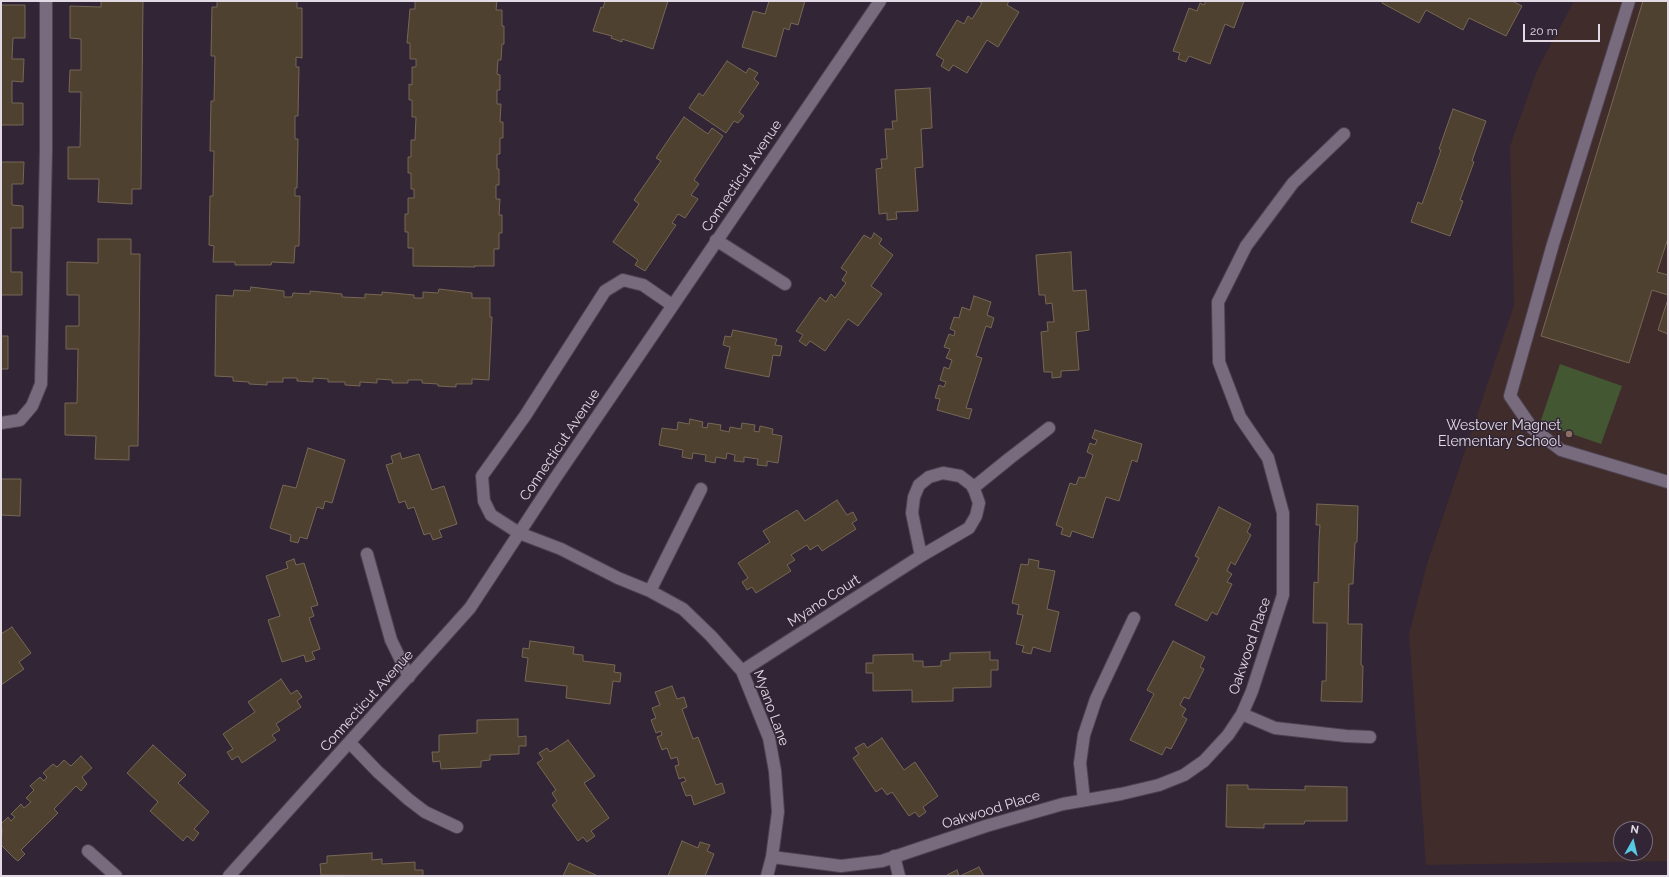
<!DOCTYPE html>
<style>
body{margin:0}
#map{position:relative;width:1669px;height:877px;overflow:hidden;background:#312536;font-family:Raleway,sans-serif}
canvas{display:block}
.frame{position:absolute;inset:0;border:2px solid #e2dae5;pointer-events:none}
.north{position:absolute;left:1613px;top:821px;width:40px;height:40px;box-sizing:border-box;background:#312536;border:1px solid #786d7c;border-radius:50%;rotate:8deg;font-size:11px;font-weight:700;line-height:16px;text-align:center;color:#e2dae5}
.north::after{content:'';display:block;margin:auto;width:14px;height:18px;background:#57c9e2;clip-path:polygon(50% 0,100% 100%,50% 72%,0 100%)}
.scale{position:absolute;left:1523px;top:24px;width:77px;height:18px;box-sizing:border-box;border:2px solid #e2dae5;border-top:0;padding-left:5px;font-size:12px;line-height:14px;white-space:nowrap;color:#e2dae5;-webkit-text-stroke:3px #312536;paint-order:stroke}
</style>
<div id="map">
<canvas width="1669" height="877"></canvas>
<div class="frame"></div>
<div class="north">N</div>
<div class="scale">20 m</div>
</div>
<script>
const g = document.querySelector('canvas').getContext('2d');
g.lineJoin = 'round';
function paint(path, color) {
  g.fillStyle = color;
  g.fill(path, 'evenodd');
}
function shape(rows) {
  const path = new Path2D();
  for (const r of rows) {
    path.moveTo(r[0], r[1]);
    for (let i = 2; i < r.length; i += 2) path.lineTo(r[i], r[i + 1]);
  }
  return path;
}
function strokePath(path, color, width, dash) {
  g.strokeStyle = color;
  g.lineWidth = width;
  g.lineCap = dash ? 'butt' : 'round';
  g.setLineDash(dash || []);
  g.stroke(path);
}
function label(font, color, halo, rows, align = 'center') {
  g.font = font + ' Raleway,sans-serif';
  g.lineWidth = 3;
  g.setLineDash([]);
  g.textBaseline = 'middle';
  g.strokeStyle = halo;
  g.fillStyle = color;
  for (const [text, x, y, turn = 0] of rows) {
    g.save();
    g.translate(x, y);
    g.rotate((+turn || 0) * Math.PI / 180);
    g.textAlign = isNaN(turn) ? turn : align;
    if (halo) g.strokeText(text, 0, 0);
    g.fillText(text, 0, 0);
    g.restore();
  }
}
paint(shape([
 [1574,1,1668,1,1668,861,1426,865,1409,634,1427,564,1514,305,1510,146,1538,68],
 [1621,829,1645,829,1645,853,1621,853]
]), '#402c2b');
paint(shape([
 [1560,364,1622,386,1601,444,1540,423]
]), '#435733');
const building = shape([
 [101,1,143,1,141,189,132,189,132,204,98,202,99,179,68,179,68,147,80,147,81,92,69,92,70,70,81,70,81,39,70,38,70,6,101,7,101,1],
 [217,1,297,1,297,8,302,8,302,58,296,57,296,67,299,67,298,116,295,116,295,139,298,139,297,188,295,188,295,196,300,196,299,246,295,246,294,263,272,262,271,265,235,265,235,262,213,262,214,246,209,245,210,196,213,196,214,151,210,151,211,101,214,101,215,56,211,56,212,7,217,7,217,1],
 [415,1,497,1,496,10,502,10,502,26,504,26,504,44,502,44,501,60,498,60,497,74,500,75,500,90,497,90,497,104,501,104,500,122,503,122,503,138,500,138,500,154,497,154,497,169,499,169,499,185,496,185,496,199,500,199,499,215,502,215,502,233,499,233,499,249,494,249,494,266,474,266,475,267,413,266,413,248,408,248,408,232,405,232,405,214,408,214,408,198,414,198,414,189,411,189,411,173,408,173,408,157,411,157,411,140,415,140,416,117,412,117,412,100,409,100,409,84,412,85,412,67,416,67,416,59,410,59,410,43,407,43,410,9,415,9,415,1],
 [605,1,668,1,653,49,622,39,622,42,611,38,612,36,593,31,601,7,603,8,605,1],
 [769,1,805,1,798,25,791,23,789,30,784,28,776,57,742,47,753,11,765,14,769,1],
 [978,1,1009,1,1007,5,1019,12,998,47,987,40,967,73,953,65,949,71,941,66,944,60,936,55,957,20,964,24,968,16,972,19,982,3,978,1],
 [1206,1,1244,1,1234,28,1225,24,1210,64,1189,56,1186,62,1178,59,1180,53,1173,51,1189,8,1197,11,1200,3,1204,5,1206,1],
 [1383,1,1512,1,1522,6,1506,36,1469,18,1463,30,1426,10,1419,23,1382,3,1383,1],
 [1643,1,1668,1,1668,238,1657,272,1668,275,1668,295,1652,290,1629,363,1541,336,1643,1],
 [1,5,25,5,25,38,13,38,12,59,24,59,23,82,12,81,12,103,23,103,23,125,1,125,1,5],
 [727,61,746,73,749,68,758,73,754,79,759,83,739,112,744,116,738,123,734,121,726,133,689,108,699,93,703,96,727,61],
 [930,88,932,128,921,129,923,167,915,168,918,211,896,212,897,219,887,220,887,213,879,214,876,169,882,168,881,159,887,159,885,129,893,129,892,121,897,121,895,90,930,88],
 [1453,109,1486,121,1472,161,1474,162,1460,200,1463,201,1450,236,1411,222,1418,202,1422,204,1441,150,1439,149,1453,109],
 [684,117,708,134,712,128,723,136,694,180,699,184,691,195,698,199,685,218,678,214,672,223,676,225,645,271,635,265,638,260,613,242,639,204,634,200,661,161,656,158,684,117],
 [1,162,24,162,23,184,12,184,12,205,23,206,23,228,11,228,11,272,22,272,22,295,1,295,1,162],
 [874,233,882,239,879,244,893,255,871,286,882,294,858,326,848,319,825,351,810,341,806,346,799,341,803,335,796,331,820,297,826,302,831,294,835,298,846,283,842,280,847,272,841,268,864,235,871,239,874,233],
 [98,239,131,239,131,254,140,254,138,446,129,446,129,460,95,459,96,436,65,435,65,403,77,403,78,349,66,349,66,326,79,326,79,295,67,295,67,262,98,263,98,239],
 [1071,252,1073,291,1086,290,1089,330,1076,332,1079,370,1061,371,1061,377,1052,378,1052,372,1044,372,1041,332,1048,331,1047,322,1054,322,1052,303,1046,304,1045,295,1039,295,1036,255,1071,252],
 [251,287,284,291,284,297,292,297,293,293,310,294,310,291,342,294,342,297,365,298,365,294,382,295,382,292,414,295,414,298,423,298,423,292,438,293,439,289,472,293,472,298,490,298,490,317,492,317,489,380,472,379,472,384,456,384,456,387,438,386,438,384,422,383,422,380,408,380,408,383,392,383,392,380,377,379,377,383,360,382,360,386,345,385,345,382,328,382,328,379,313,378,313,382,297,381,297,378,283,378,283,382,267,382,267,385,249,384,249,382,233,381,233,377,215,376,216,295,233,296,234,290,250,291,251,287],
 [974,296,991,302,987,315,994,318,991,328,986,326,976,356,982,358,966,408,972,409,969,419,937,410,940,399,935,398,939,385,944,387,946,382,940,380,944,367,949,369,952,360,946,358,950,349,944,347,949,334,954,336,955,331,950,329,954,317,959,318,962,307,970,310,974,296],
 [1668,299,1668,334,1658,330,1668,299],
 [733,330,777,339,775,345,782,346,780,356,773,355,769,377,725,368,730,347,723,345,725,336,731,337,733,330],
 [1,336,8,336,8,369,1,369,1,336],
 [690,419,703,422,702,427,707,428,708,423,721,425,720,430,729,432,730,427,741,429,742,423,755,425,754,431,759,432,760,426,773,429,772,434,782,436,778,463,767,461,767,466,757,465,758,459,744,457,744,462,734,461,735,455,727,453,726,459,716,457,715,463,705,461,706,455,693,453,692,459,682,457,683,450,659,445,662,428,677,430,678,422,689,424,690,419],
 [1095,430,1142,444,1137,462,1132,460,1119,501,1106,497,1093,538,1072,531,1070,537,1061,534,1063,528,1056,525,1070,483,1076,485,1079,477,1085,478,1093,455,1087,452,1090,443,1095,445,1097,440,1092,438,1095,430],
 [308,448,345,460,332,503,325,501,323,509,317,507,307,539,300,537,298,543,290,541,291,535,270,528,283,485,296,488,308,448],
 [400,453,402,459,419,454,432,490,444,486,457,524,439,530,442,537,433,540,430,533,424,535,414,507,408,509,405,501,399,503,386,465,393,463,391,456,400,453],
 [1,479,21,479,20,516,1,515,1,479],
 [837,500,847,515,853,512,857,520,852,523,856,529,822,551,818,545,810,550,807,545,791,555,795,560,787,565,791,571,756,593,752,587,747,590,742,582,748,578,738,563,770,542,763,531,797,510,805,521,837,500],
 [1317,504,1358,506,1357,542,1355,543,1353,584,1349,584,1348,624,1362,624,1361,665,1363,666,1362,702,1321,701,1322,681,1326,681,1327,623,1313,623,1314,582,1318,583,1319,540,1320,525,1316,525,1317,504],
 [1219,507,1251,524,1247,532,1251,535,1235,565,1231,562,1227,571,1232,574,1227,582,1232,584,1217,615,1212,612,1207,621,1175,605,1199,558,1195,556,1219,507],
 [294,559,296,565,304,563,318,605,311,607,314,616,309,618,320,649,312,652,315,659,306,662,304,655,282,662,268,620,280,616,266,576,288,568,286,562,294,559],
 [1029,559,1039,561,1038,568,1055,571,1047,609,1059,612,1050,652,1033,647,1031,654,1022,652,1024,646,1016,644,1023,615,1017,614,1019,605,1012,603,1021,564,1028,565,1029,559],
 [12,627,31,653,19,662,24,669,1,685,1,634,12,627],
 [530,641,574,647,573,654,583,655,583,661,615,665,614,672,621,673,620,682,613,681,610,704,566,698,567,686,525,681,528,658,522,657,523,648,529,649,530,641],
 [1173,641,1205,657,1200,667,1204,669,1189,699,1184,697,1180,705,1186,709,1182,716,1187,719,1171,749,1166,747,1162,755,1130,740,1154,694,1147,690,1173,641],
 [990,652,990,660,998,660,998,670,991,670,991,687,953,688,953,701,912,702,912,690,873,691,873,673,866,673,866,663,873,663,873,655,913,654,913,661,923,661,923,667,941,666,941,661,950,660,950,653,990,652],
 [281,679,291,694,297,690,302,697,297,701,301,707,276,724,280,730,272,735,276,740,242,763,238,756,232,760,227,752,233,749,223,734,255,712,248,702,281,679],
 [672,686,677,699,684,697,687,707,682,709,693,739,698,737,716,785,722,783,725,793,694,805,691,795,686,796,681,783,686,781,684,777,679,779,675,766,679,765,677,757,671,759,667,748,662,750,657,737,662,735,661,731,656,733,651,720,656,718,652,708,660,705,655,692,672,686],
 [518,719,518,737,526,736,526,746,519,746,519,754,490,755,490,760,481,761,481,767,441,769,440,761,433,762,432,752,439,752,439,735,477,733,477,720,518,719],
 [882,738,904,770,915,762,938,796,923,807,926,812,919,817,915,812,909,816,892,792,887,795,882,788,876,792,853,758,859,754,855,748,864,743,867,748,882,738],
 [568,740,595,776,584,783,609,818,591,831,595,836,587,842,583,837,578,841,552,805,557,801,552,793,556,790,537,763,543,759,539,753,547,748,550,752,568,740],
 [153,745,186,775,178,783,209,812,194,829,199,833,193,841,187,836,183,841,150,811,158,802,127,773,153,745],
 [81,756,92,768,82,777,87,784,81,791,76,786,54,809,58,813,21,850,25,854,18,861,14,858,1,845,2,830,1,824,8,817,11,821,15,817,11,814,21,804,24,808,31,802,26,798,34,790,30,786,40,777,44,781,47,777,43,773,53,764,57,767,64,760,71,766,81,756],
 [1227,785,1248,785,1248,789,1305,790,1305,786,1347,787,1347,821,1305,821,1304,824,1264,824,1264,828,1226,827,1227,785],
 [682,841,698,848,700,842,710,845,707,851,714,854,705,876,668,876,682,841],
 [372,853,372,860,382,859,382,864,415,862,415,870,423,870,423,876,321,875,320,864,327,863,327,856,372,853],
 [569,863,598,876,563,876,569,863],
 [979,867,984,876,960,876,979,867],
 [957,870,959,876,948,876,947,875,957,870]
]);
paint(building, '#4f4130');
strokePath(building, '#776755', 1);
const minor = shape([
 [1629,1,1553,244,1510,396,1532,428,1561,450,1668,482],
 [716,240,785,284],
 [672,305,643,285,623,280,605,291,525,416,482,476,484,501,491,515,519,533,561,549,618,578,650,591,683,609,711,636,742,671,769,738,775,771,778,812,772,857,767,876],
 [1,423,20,420,32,406,41,384,46,150,46,1],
 [973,488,1010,458,1049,428],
 [367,554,391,640,409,677],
 [650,591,701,489],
 [742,671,921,556,969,528,976,516,979,503,973,486,960,476,943,473,929,477,919,485,914,497,912,513,921,556],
 [1242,714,1275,728,1346,736,1370,737],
 [350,743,378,772,408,799,425,812,457,827],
 [1084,800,1080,763,1084,735,1096,699,1134,618],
 [88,851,116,876],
 [894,856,899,876],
 [772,857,841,866,882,861,986,826,1063,804,1121,794,1159,785,1184,775,1204,761,1228,735,1242,714,1252,691,1283,595,1283,513,1268,458,1240,417,1219,362,1218,302,1246,246,1293,183,1344,134],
 [229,876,470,608,554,480,880,1]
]);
strokePath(minor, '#4d4351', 14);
strokePath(minor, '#796b7e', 12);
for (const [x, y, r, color] of [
 [1569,434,4,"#8d6e63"]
]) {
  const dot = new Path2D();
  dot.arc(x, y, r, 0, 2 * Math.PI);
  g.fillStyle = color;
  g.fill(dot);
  strokePath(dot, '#312536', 1.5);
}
label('14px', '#e2dae5', '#312536', [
 ["Connecticut Avenue",742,176,-56],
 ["Connecticut Avenue",560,445,-56],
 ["Myano Court",824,601,-33],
 ["Oakwood Place",1250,646,-71],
 ["Connecticut Avenue",367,701,-48],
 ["Myano Lane",771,708,70],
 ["Oakwood Place",991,810,-17]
]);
label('14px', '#e2dae5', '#312536', [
 ["Westover Magnet",1561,426],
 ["Elementary School",1561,442]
], 'right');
</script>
